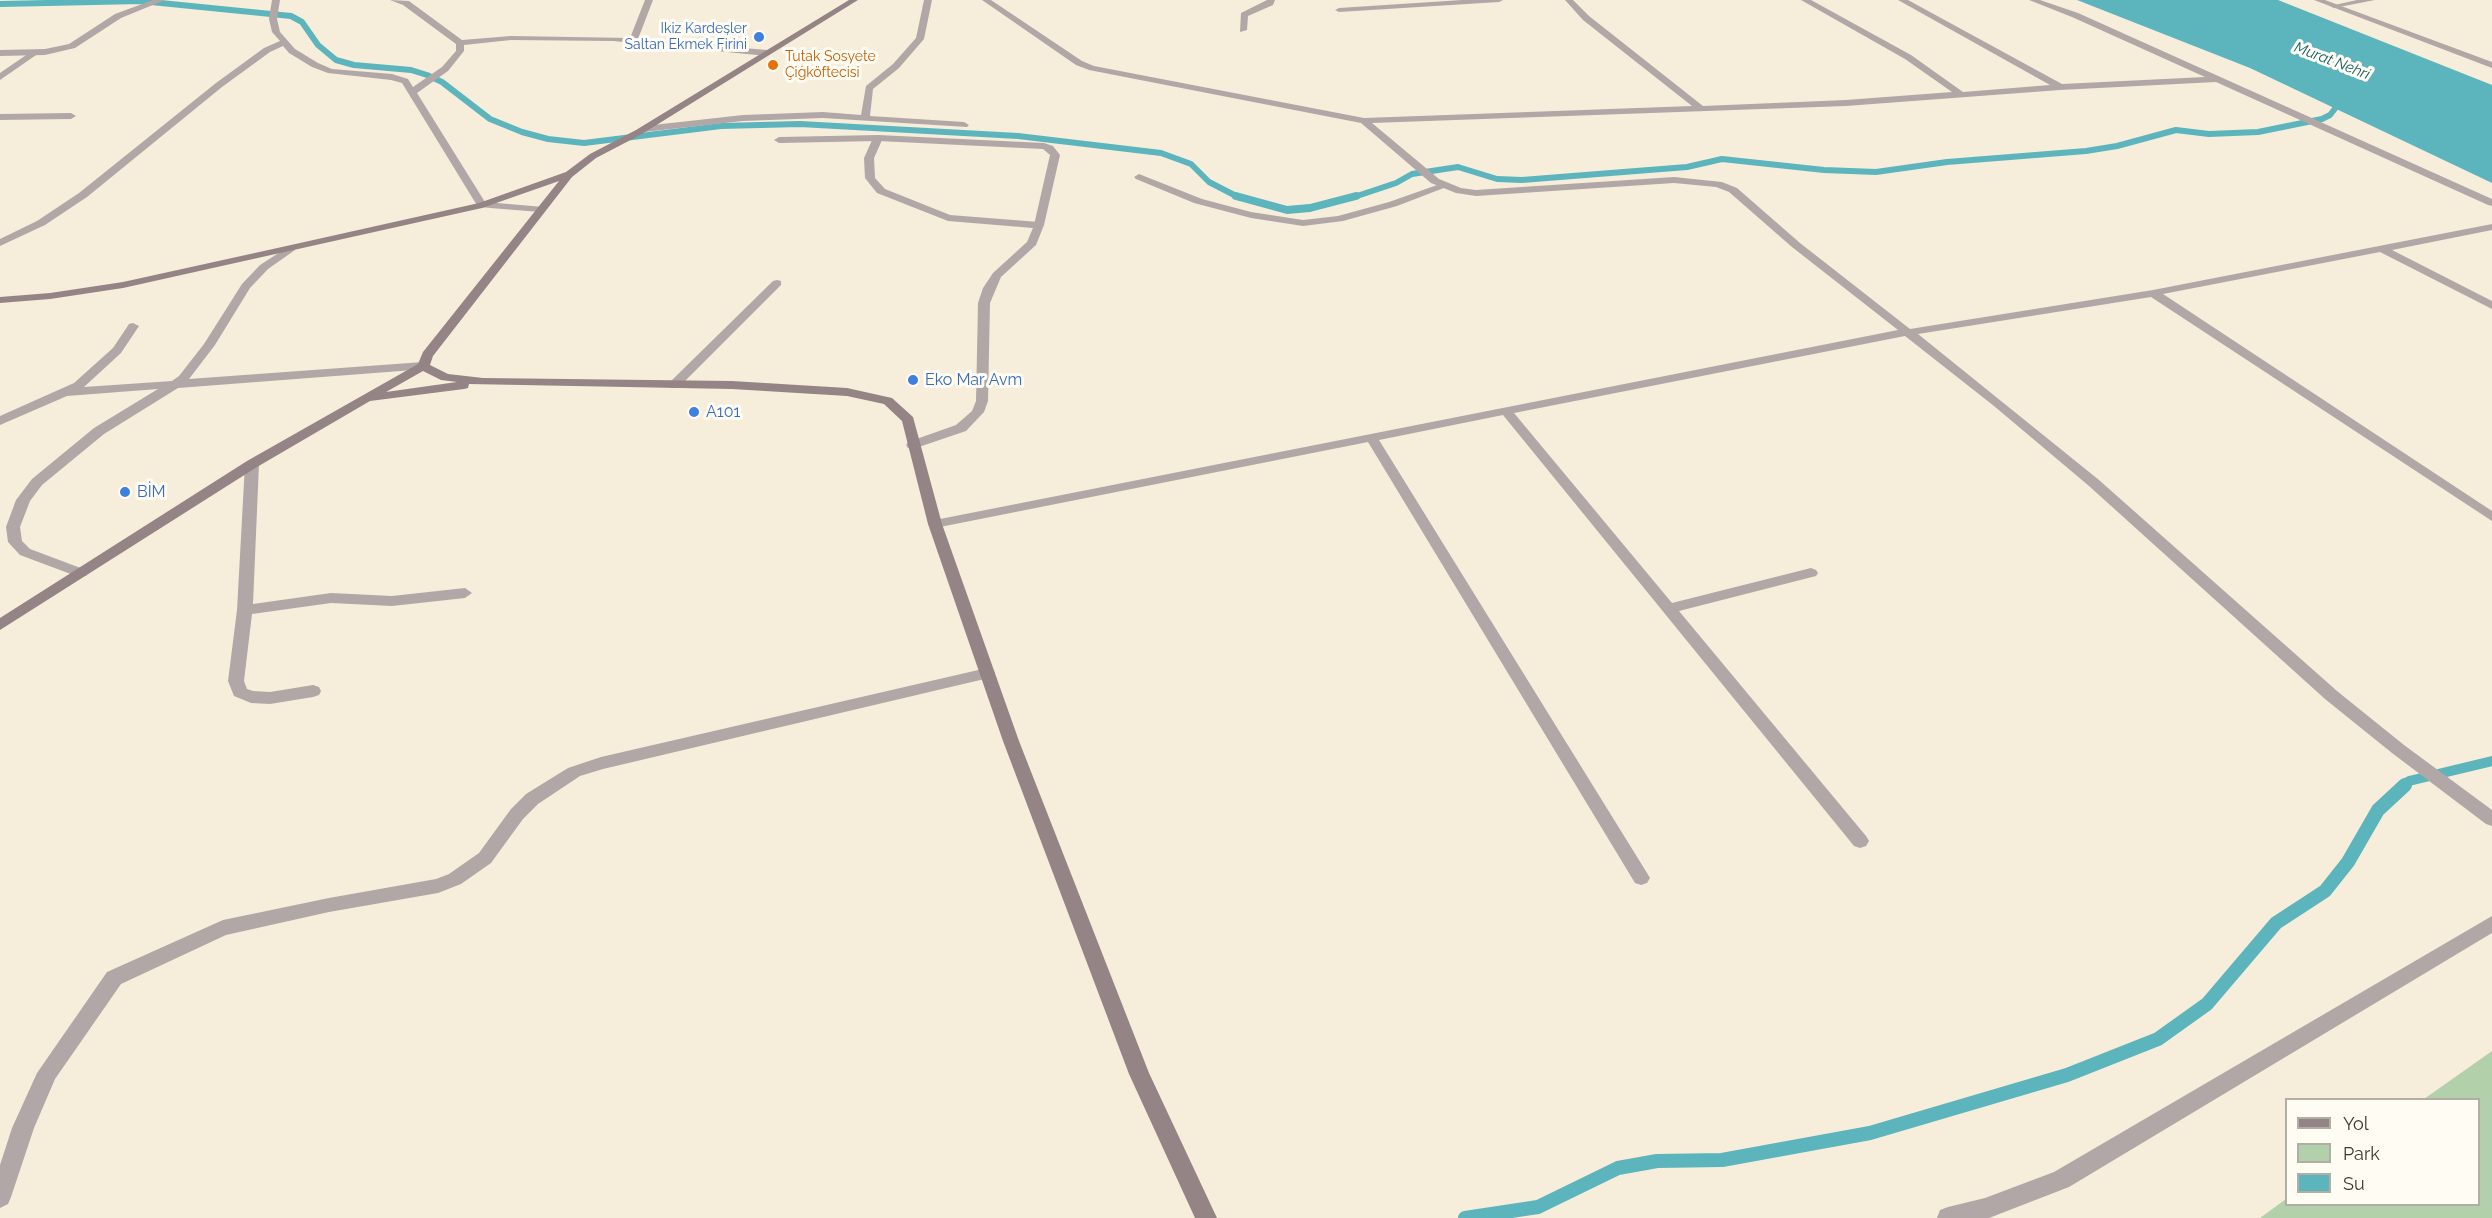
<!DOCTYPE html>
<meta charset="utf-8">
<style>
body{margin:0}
#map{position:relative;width:2492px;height:1218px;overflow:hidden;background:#f6eeda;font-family:Raleway,sans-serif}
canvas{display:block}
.legend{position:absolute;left:2285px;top:1098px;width:195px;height:108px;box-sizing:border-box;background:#fffcf4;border:2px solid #b1aea6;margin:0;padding:8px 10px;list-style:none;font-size:18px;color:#3c3931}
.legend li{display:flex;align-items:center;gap:12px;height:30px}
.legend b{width:30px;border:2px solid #b1aea6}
</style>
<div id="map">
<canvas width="2492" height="1218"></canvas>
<ul class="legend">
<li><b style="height:8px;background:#948485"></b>Yol</li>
<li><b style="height:16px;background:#b2d0aa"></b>Park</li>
<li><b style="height:16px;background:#5cb4bd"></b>Su</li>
</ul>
</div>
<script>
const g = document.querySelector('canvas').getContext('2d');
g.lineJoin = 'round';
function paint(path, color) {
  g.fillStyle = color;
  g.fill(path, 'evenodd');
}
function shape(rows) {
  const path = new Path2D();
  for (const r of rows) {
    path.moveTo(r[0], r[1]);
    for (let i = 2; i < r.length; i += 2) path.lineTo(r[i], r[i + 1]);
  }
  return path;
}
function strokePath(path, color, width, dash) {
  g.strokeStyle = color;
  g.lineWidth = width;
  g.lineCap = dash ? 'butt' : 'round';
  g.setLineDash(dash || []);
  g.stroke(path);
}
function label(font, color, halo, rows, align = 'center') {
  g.font = font + ' Raleway,sans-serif';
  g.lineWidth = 6;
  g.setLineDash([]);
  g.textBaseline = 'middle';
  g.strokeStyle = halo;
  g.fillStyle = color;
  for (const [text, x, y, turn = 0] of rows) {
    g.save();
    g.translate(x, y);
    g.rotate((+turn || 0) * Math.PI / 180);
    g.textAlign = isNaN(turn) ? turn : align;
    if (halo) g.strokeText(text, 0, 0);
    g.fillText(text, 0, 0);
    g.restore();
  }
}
paint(shape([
 [2492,1051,2492,1218,2260,1218,2286,1199,2286,1204,2478,1204,2478,1100,2424,1099]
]), '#b2d0aa');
paint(shape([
 [2077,0,2278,0,2492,85,2492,183,2250,68]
]), '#5cb4bd');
strokePath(shape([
 [0,4,141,1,291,16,302,22,318,45,336,60,354,65,411,70,427,75,442,82,490,119,522,132,548,139,584,143,721,126,800,124,1018,136,1161,153,1191,164,1209,182,1240,198],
 [1351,198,1396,183,1412,174,1458,167,1497,179,1522,180,1687,167,1722,159,1824,170,1876,172,1947,162,2086,151,2117,146,2176,130,2209,134,2258,132,2322,119,2330,115,2337,106,2347,105]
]), '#5cb4bd', 6);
strokePath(shape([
 [1236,196,1287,210,1310,208,1356,196]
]), '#5cb4bd', 8);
strokePath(shape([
 [2403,786,2409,781,2492,761]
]), '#5cb4bd', 10);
strokePath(shape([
 [1465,1218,1538,1207,1618,1168,1657,1161,1722,1160,1870,1133,2067,1075,2158,1039,2207,1004,2276,923,2325,891,2348,862,2378,810,2405,785]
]), '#5cb4bd', 14);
paint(shape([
 [2357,0,2375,0,2334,8,2330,6,2357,0],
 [32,51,39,53,0,80,0,73,32,51],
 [878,135,1044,143,1053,146,1060,155,1044,225,1039,228,1034,225,1050,155,1043,149,878,141,779,143,774,140,779,137,878,135],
 [1139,174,1202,199,1251,212,1303,220,1338,216,1389,202,1440,184,1449,186,1397,206,1343,221,1303,226,1251,218,1194,203,1136,179,1134,177,1139,174],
 [987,668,993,669,995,673,993,677,603,769,580,776,538,804,523,819,491,863,461,884,438,893,329,912,226,935,121,984,55,1079,34,1128,11,1197,8,1204,0,1208,0,1165,12,1128,37,1073,107,972,223,920,329,898,436,879,449,874,479,853,511,809,526,794,568,768,601,757,987,668]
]), '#b2a7a7');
paint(shape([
 [153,0,165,0,121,18,75,48,45,55,0,56,0,50,45,49,69,44,115,14,153,0],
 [272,0,280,0,277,19,280,32,295,49,318,63,332,69,392,74,408,79,413,87,442,67,456,51,456,44,403,5,390,0,409,1,462,40,511,36,630,38,645,0,653,0,638,39,767,50,771,53,767,56,613,41,511,40,464,45,464,51,448,71,417,93,485,202,544,207,545,209,540,212,478,207,402,83,391,80,328,73,312,67,289,53,283,46,270,52,222,87,87,197,45,225,0,246,0,239,37,221,79,193,216,83,264,48,280,41,272,32,269,19,272,0],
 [924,0,932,0,924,39,899,68,873,89,870,116,964,122,969,125,967,127,823,118,743,121,644,132,639,129,644,126,743,115,823,112,861,115,866,86,893,64,916,38,924,0],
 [982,0,991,0,1082,61,1094,66,1364,118,1692,106,1583,20,1565,0,1573,0,1589,16,1703,106,1846,100,1952,92,1905,59,1801,0,1811,0,1911,55,1963,92,2050,85,1898,0,1908,0,2062,84,2205,77,2072,17,2029,0,2040,0,2078,13,2492,199,2492,206,2488,205,2216,82,2060,90,1846,106,1372,123,1439,179,1461,188,1476,190,1674,177,1722,182,1737,188,1800,243,1910,329,2153,290,2492,224,2492,230,2392,250,2492,301,2492,309,2380,252,2163,294,2492,511,2492,521,2151,297,1918,334,2099,480,2337,691,2404,745,2492,810,2492,826,2486,824,2392,753,2325,699,2089,486,1994,406,1905,336,1514,413,1672,603,1811,568,1816,570,1818,573,1816,576,1679,611,1866,836,1869,841,1866,846,1860,848,1854,846,1503,415,1379,440,1647,873,1650,878,1647,883,1641,885,1635,883,1368,442,935,528,930,527,928,524,935,520,1898,330,1792,247,1729,192,1716,187,1674,183,1476,196,1456,193,1431,183,1361,123,1089,70,1076,65,982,0],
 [1267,0,1275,0,1273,5,1248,16,1247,30,1240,32,1241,13,1267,0],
 [1462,0,1503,0,1499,2,1339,12,1335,10,1339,8,1462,0],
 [2314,0,2325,0,2492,62,2492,68,2314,0],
 [0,114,71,113,76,116,71,119,0,120,0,114],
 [878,135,883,138,874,158,875,178,885,189,950,215,1039,222,1044,225,1036,245,1001,277,990,303,988,401,984,412,966,431,913,449,908,448,906,445,908,442,956,425,972,411,976,401,978,303,983,288,993,273,1027,242,1033,228,948,221,877,193,865,178,864,158,873,138,878,135],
 [291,245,295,246,295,250,268,269,250,288,215,345,189,379,423,362,429,366,427,369,178,388,104,434,42,485,30,501,20,527,22,541,30,549,86,570,88,573,86,576,76,576,20,555,8,542,6,527,16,500,32,479,94,428,158,389,67,396,0,425,0,416,74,383,113,348,129,324,133,323,139,326,121,353,84,387,172,381,179,376,204,344,242,284,260,265,291,245],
 [777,280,781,281,781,285,678,388,670,388,668,385,670,382,773,281,777,280],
 [252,460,259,464,253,604,331,593,392,596,465,588,472,593,465,598,392,606,331,603,252,614,244,681,247,689,253,691,270,692,313,685,319,687,321,691,319,695,313,697,270,704,251,703,234,696,228,681,237,610,245,464,252,460],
 [2492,916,2492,933,2069,1187,1989,1218,1937,1218,1940,1210,1948,1207,1985,1198,2054,1172,2492,916]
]), '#b2a7a7');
paint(shape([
 [849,0,858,0,642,134,596,158,572,177,433,356,430,365,448,374,483,378,732,381,847,388,892,398,913,417,942,524,1019,741,1149,1073,1217,1218,1195,1218,1129,1074,1003,741,928,524,902,421,884,404,847,396,732,389,469,384,468,388,464,389,370,401,257,467,0,630,0,618,247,461,418,364,423,352,559,181,482,208,123,288,50,299,0,303,0,297,50,293,123,282,291,245,479,203,566,172,590,154,636,130,849,0],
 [423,371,441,380,457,382,386,392,423,371]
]), '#948485');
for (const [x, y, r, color] of [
 [759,37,6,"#3f7fe0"],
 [773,65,6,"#e8710a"],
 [913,380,6,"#3f7fe0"],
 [694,412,6,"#3f7fe0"],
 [125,492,6,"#3f7fe0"]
]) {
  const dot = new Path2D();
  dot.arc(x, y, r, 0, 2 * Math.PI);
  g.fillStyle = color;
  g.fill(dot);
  strokePath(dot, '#fffcf4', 2);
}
label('14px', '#366cbe', '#fffcf4', [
 ["Ikiz Kardeşler",747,29],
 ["Saltan Ekmek Firini",747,45]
], 'right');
label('14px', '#c56008', '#fffcf4', [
 ["Tutak Sosyete",785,57],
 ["Çiğköftecisi",785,73]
], 'left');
label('italic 15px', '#156066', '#fffcf4', [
 ["Murat Nehri",2332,61,21]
]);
label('16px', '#366cbe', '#fffcf4', [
 ["Eko Mar Avm",925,380],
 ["A101",706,412],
 ["BİM",137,492]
], 'left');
</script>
